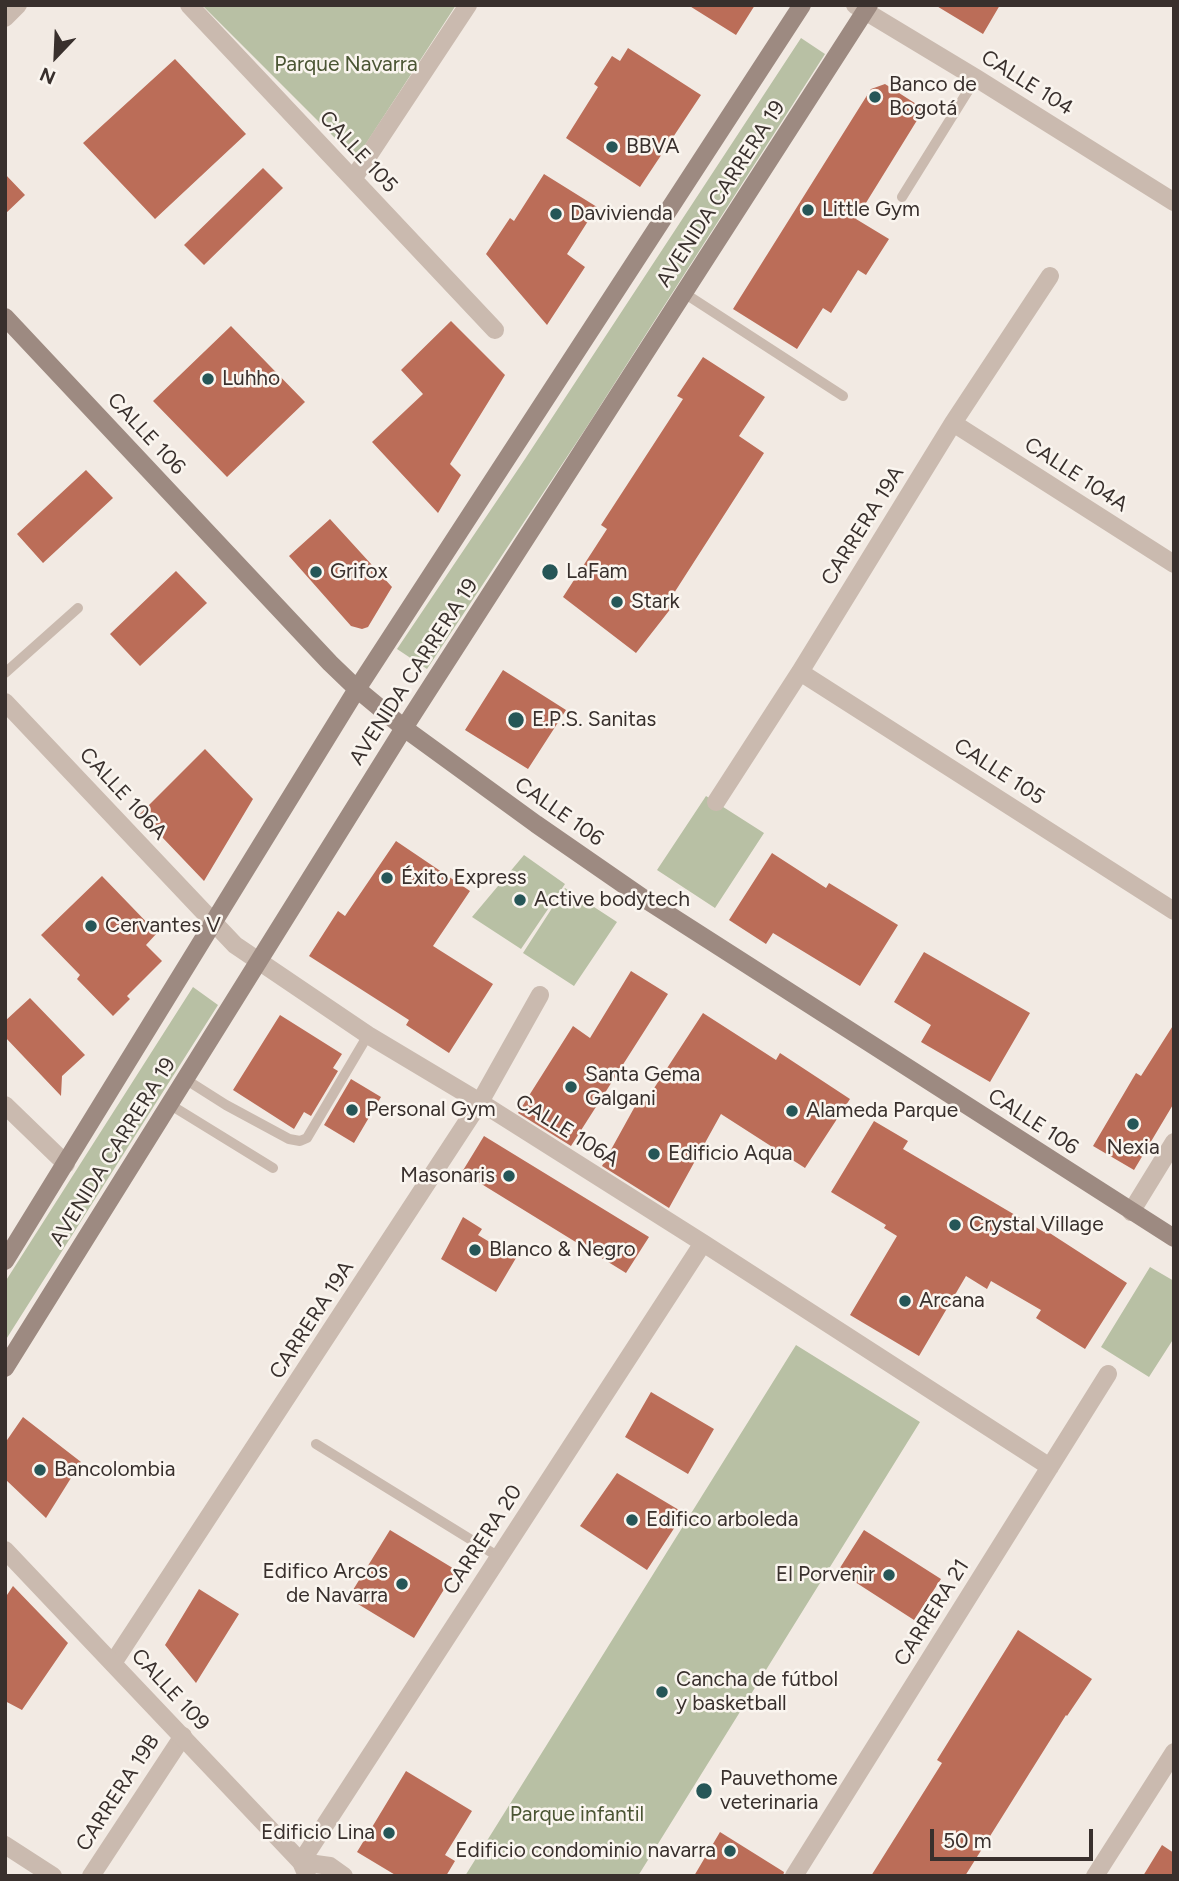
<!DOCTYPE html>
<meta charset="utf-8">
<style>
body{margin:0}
#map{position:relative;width:1179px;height:1881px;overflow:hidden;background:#f2eae3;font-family:Figtree,sans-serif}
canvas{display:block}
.frame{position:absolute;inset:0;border:7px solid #39302d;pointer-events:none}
.north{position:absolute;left:21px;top:21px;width:70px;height:70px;-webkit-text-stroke:5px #faf5ef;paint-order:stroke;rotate:203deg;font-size:19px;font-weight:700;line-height:28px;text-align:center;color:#39302d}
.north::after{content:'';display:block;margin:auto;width:24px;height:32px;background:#39302d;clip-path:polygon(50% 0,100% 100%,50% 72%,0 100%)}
.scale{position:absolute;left:930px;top:1829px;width:163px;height:32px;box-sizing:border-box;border:4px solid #39302d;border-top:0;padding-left:9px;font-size:21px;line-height:24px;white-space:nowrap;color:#39302d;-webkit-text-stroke:5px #faf5ef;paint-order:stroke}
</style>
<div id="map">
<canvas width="1179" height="1881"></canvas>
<div class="frame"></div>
<div class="north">N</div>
<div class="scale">50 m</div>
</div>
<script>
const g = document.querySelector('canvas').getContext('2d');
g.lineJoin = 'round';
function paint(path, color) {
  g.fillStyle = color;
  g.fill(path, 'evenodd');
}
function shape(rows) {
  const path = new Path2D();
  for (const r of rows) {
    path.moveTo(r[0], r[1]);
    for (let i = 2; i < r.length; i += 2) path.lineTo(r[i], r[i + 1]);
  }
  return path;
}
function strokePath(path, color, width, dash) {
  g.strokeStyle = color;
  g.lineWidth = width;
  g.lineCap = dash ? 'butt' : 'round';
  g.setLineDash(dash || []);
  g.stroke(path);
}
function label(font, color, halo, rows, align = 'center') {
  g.font = font + ' Figtree,sans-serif';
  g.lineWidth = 5;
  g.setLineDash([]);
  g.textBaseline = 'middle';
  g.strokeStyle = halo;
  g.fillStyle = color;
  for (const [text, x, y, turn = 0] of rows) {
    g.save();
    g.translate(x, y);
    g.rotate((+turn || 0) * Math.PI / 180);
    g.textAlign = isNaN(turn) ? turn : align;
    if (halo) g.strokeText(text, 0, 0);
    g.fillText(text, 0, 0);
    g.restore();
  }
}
paint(shape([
 [202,5,456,5,356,159],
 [801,38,825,54,586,428,427,669,397,649,525,459],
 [706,796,764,833,715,908,657,870],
 [524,855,565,884,521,949,472,917],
 [565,888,617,922,574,986,523,953],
 [193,987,218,1005,5,1341,5,1282],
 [1150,1267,1174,1281,1174,1338,1149,1377,1101,1347],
 [796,1345,920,1422,825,1575,638,1876,465,1876]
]), '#b8c0a4');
paint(shape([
 [688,5,755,5,736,35],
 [935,5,1000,5,983,34],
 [628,48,701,95,640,187,566,138,598,87,594,84,612,56,620,61],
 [175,59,246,134,155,219,83,143],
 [885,84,924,109,856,219,889,239,866,275,858,270,831,313,823,308,797,349,733,309,871,89],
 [263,168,283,188,204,265,184,245],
 [5,174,25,195,5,214],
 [544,174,597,207,567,254,585,267,547,325,486,254,510,218,514,221],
 [451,321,505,375,450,464,461,475,438,513,372,442,423,394,401,370],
 [231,326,305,402,227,477,153,401],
 [703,357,765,397,739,436,764,453,667,604,672,607,636,653,563,597,607,529,601,525,683,399,677,396],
 [86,470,113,498,43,563,17,534],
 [330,519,392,587,368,627,362,629,351,626,289,556],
 [176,571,207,603,140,666,110,634],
 [503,670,566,710,528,769,465,730],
 [205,749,253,799,204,881,140,814],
 [396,841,470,891,433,946,493,984,449,1053,406,1025,409,1020,309,956,338,911,345,916],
 [772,853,826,888,829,883,898,925,860,986,773,933,766,944,729,920],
 [102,876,157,933,146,945,162,961,127,996,130,999,113,1016,77,979,80,975,41,935],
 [924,952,1030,1013,990,1082,921,1042,931,1025,894,1002],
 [631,971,668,994,571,1146,518,1113,573,1026,590,1038],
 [30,998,85,1055,62,1076,61,1096,5,1037,5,1021],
 [703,1013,776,1060,780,1053,850,1099,805,1168,721,1114,669,1208,602,1166,639,1099,645,1102],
 [280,1015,342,1054,333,1068,338,1071,311,1116,304,1112,294,1129,233,1090],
 [1174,1024,1174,1103,1134,1170,1093,1146,1136,1073,1141,1076],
 [351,1079,381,1097,354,1143,324,1125],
 [874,1121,908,1141,903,1149,1044,1232,1045,1230,1127,1283,1085,1349,1036,1318,1041,1310,991,1281,987,1289,966,1276,919,1356,850,1315,897,1236,884,1228,886,1225,831,1192],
 [484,1136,649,1237,626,1273,462,1172],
 [463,1217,482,1229,478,1235,516,1258,496,1292,441,1259],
 [651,1392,714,1429,688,1474,625,1437],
 [23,1417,81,1462,46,1518,5,1479,5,1443],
 [617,1473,684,1513,647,1570,580,1526],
 [390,1530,456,1570,414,1638,348,1598],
 [864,1530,941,1579,914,1620,838,1571],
 [13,1586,68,1643,22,1710,5,1701,5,1598],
 [199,1589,239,1614,196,1683,165,1645],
 [1018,1630,1092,1679,1067,1716,1066,1715,965,1876,871,1876,942,1763,937,1760],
 [406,1771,472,1811,445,1855,455,1861,446,1876,397,1876,357,1852],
 [720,1832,784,1872,783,1876,694,1876],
 [1162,1845,1174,1853,1174,1876,1143,1876]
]), '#bb6d58');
strokePath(shape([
 [902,197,976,78],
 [684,293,843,396],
 [5,673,78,608],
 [185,1079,226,1105,289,1139,300,1141,307,1138,368,1035],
 [169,1104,273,1168],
 [316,1444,499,1557]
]), '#cabaaf', 10);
strokePath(shape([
 [189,5,495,330],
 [5,18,18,5],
 [353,179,468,5],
 [953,423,1174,564],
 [800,672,1174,911],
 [5,702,235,945,368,1035,480,1102,703,1243,1050,1467],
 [716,802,800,672,953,423,1050,276],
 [5,1105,66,1164],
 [1131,1212,1174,1142],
 [113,1663,480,1102,540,995],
 [5,1845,53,1876],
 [301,1862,703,1243],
 [91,1876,183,1736],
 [794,1876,1108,1374],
 [1095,1876,1174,1752]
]), '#cabaaf', 18);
strokePath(shape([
 [855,5,976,78,1174,202],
 [5,1550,301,1862,307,1876],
 [301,1862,330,1866,344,1876]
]), '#cabaaf', 18);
strokePath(shape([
 [5,317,330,663,357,689,404,728,536,824,643,898,1174,1238],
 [5,1261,357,689,802,5],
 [5,1368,404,728,869,5]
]), '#9d8a81', 18);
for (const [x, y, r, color] of [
 [875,97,7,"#265657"],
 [612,147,7,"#265657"],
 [808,210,7,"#265657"],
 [556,214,7,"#265657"],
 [208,379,7,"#265657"],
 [316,572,7,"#265657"],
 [550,572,9,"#265657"],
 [617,602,7,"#265657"],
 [516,720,9,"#265657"],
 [387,878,7,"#265657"],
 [520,900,7,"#265657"],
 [91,926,7,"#265657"],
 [571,1087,7,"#265657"],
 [352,1110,7,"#265657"],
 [792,1111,7,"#265657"],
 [1133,1124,7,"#265657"],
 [654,1154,7,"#265657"],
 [509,1176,7,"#265657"],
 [955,1225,7,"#265657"],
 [475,1250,7,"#265657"],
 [905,1301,7,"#265657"],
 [40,1470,7,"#265657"],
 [632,1520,7,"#265657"],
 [889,1575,7,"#265657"],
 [402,1584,7,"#265657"],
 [662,1692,7,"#265657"],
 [704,1791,9,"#265657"],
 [389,1833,7,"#265657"],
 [730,1851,7,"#265657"]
]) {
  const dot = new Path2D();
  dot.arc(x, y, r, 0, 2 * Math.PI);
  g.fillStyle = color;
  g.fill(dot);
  strokePath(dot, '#faf5ef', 2.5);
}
label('21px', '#4a5533', '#faf5ef', [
 ["Parque Navarra",346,65],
 ["Parque infantil",577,1815]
]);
label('21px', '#39302d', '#faf5ef', [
 ["CALLE 104",1027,83,32],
 ["CALLE 105",358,152,47],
 ["AVENIDA CARRERA 19",721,194,-57],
 ["CALLE 106",146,434,47],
 ["CALLE 104A",1076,475,33],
 ["CARRERA 19A",863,526,-58],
 ["AVENIDA CARRERA 19",414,672,-57],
 ["CALLE 105",999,772,33],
 ["CALLE 106A",123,794,47],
 ["CALLE 106",559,812,35],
 ["CALLE 106",1033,1122,33],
 ["CALLE 106A",567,1131,32],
 ["AVENIDA CARRERA 19",113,1152,-58],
 ["CARRERA 19A",312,1320,-57],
 ["CARRERA 20",483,1540,-57],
 ["CARRERA 21",932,1613,-58],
 ["CALLE 109",170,1690,47],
 ["CARRERA 19B",118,1793,-57]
]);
label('21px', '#39302d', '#faf5ef', [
 ["Banco de",889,85],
 ["Bogotá",889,109],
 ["BBVA",626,147],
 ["Little Gym",822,210],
 ["Davivienda",570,214],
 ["Luhho",222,379],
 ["Grifox",330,572],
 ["LaFam",566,572],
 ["Stark",631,602],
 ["E.P.S. Sanitas",532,720],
 ["Éxito Express",401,878],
 ["Active bodytech",534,900],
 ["Cervantes V",105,926],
 ["Santa Gema",585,1075],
 ["Galgani",585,1099],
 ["Personal Gym",366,1110],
 ["Alameda Parque",806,1111],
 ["Nexia",1133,1148,"center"],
 ["Edificio Aqua",668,1154],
 ["Masonaris",495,1176,"right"],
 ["Crystal Village",969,1225],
 ["Blanco & Negro",489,1250],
 ["Arcana",919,1301],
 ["Bancolombia",54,1470],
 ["Edifico arboleda",646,1520],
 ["Edifico Arcos",388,1572,"right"],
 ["de Navarra",388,1596,"right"],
 ["El Porvenir",875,1575,"right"],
 ["Cancha de fútbol",676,1680],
 ["y basketball",676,1704],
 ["Pauvethome",720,1779],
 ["veterinaria",720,1803],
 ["Edificio Lina",375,1833,"right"],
 ["Edificio condominio navarra",716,1851,"right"]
], 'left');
</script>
